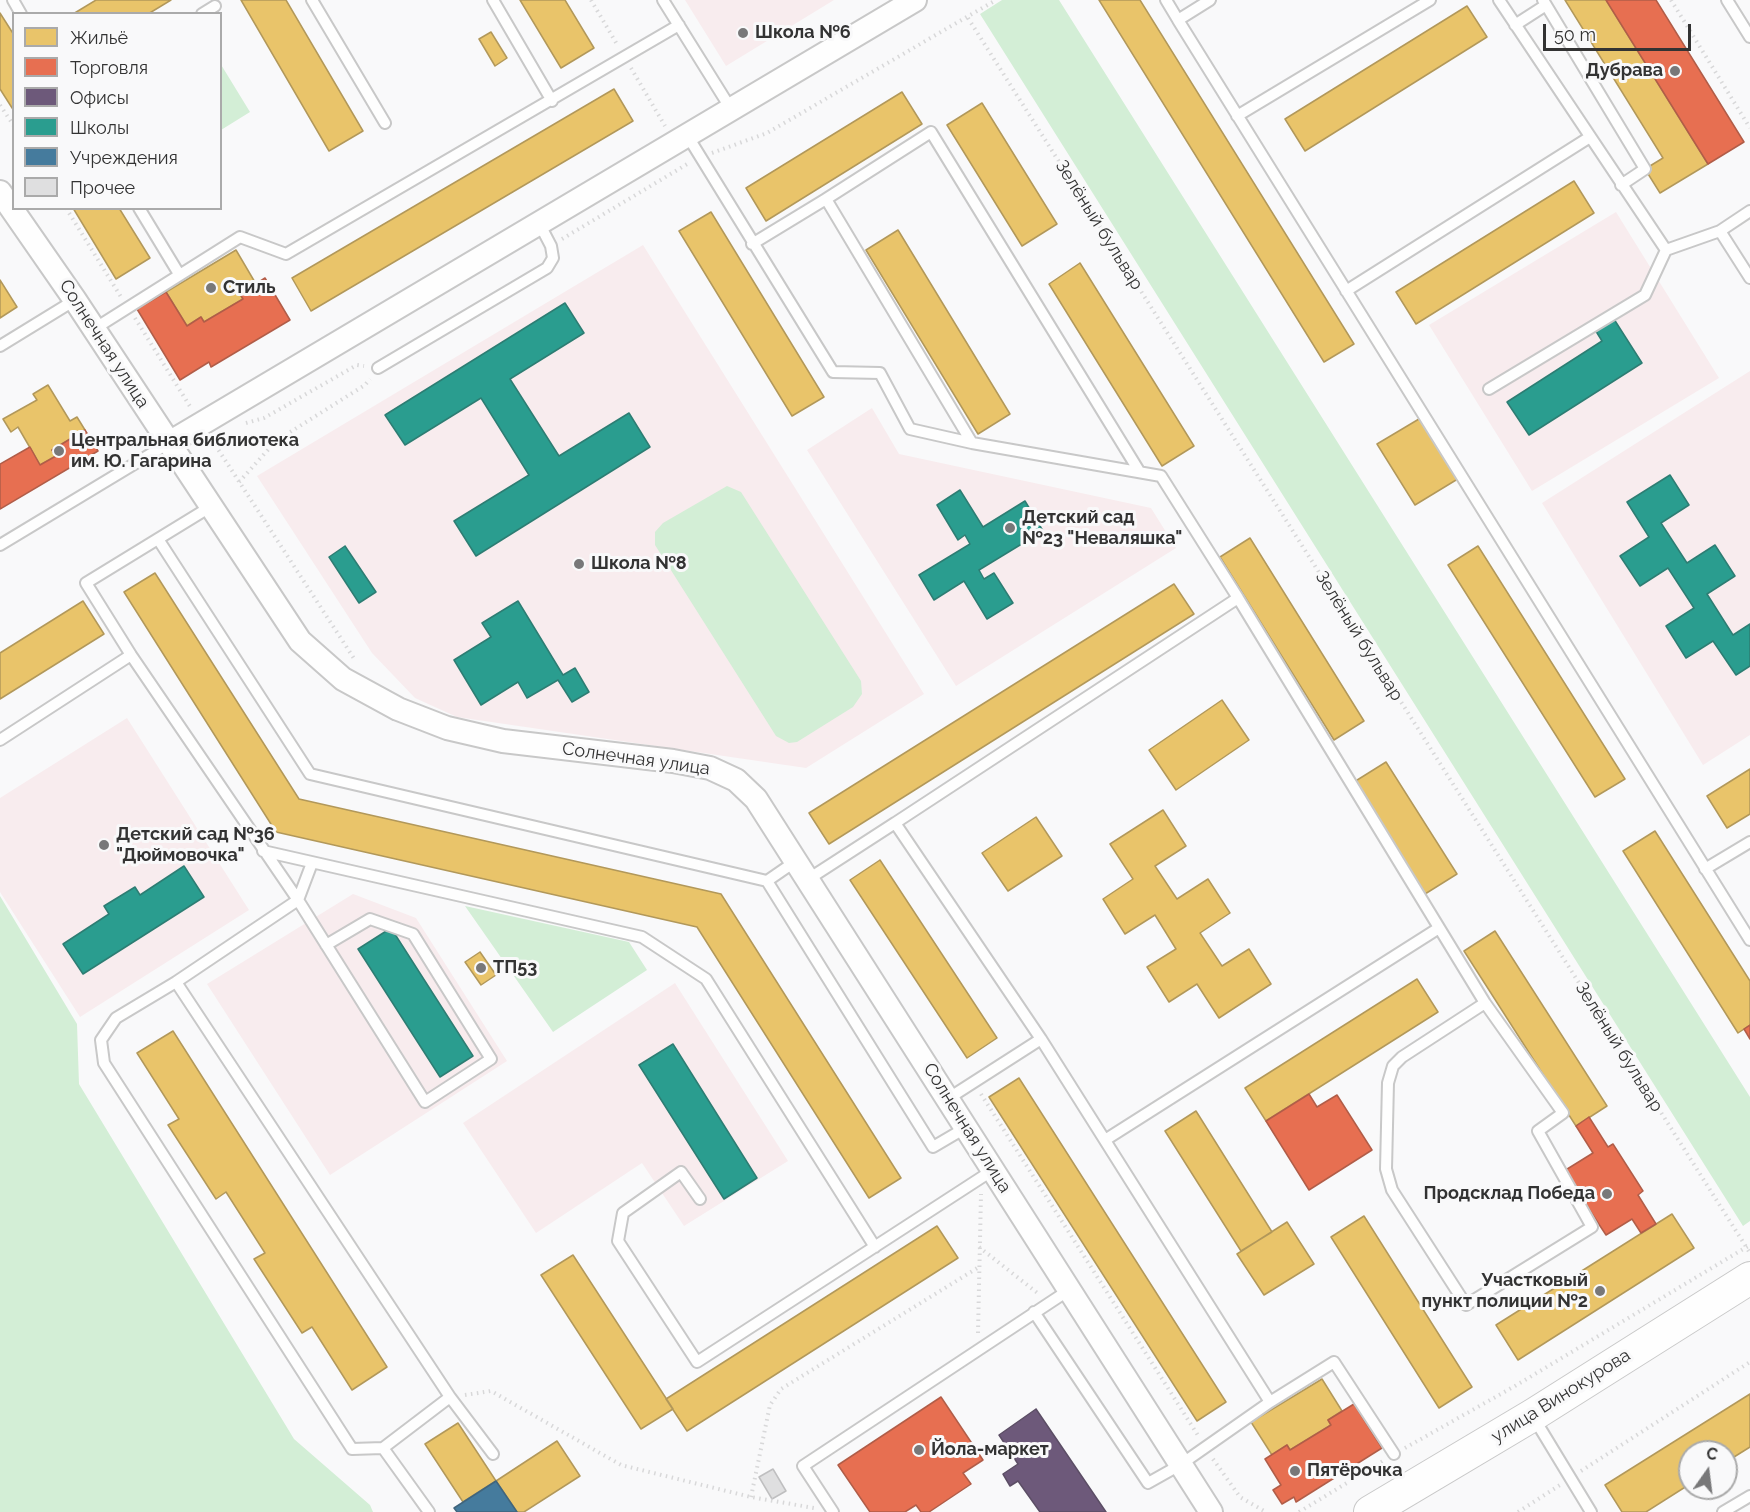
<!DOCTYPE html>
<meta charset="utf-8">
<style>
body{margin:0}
#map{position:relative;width:1750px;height:1512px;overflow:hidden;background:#f9f9fa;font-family:Raleway,sans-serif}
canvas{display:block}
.legend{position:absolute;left:12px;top:12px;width:210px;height:198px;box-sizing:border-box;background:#f9f9fa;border:2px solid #aaa;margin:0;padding:8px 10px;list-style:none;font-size:18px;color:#333}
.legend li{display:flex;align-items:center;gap:12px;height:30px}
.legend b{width:30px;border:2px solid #aaa}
.north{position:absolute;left:1678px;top:1440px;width:60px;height:60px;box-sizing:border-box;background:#f9f9fa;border:2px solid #aaa;border-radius:50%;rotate:14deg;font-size:16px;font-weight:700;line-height:24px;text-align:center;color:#333}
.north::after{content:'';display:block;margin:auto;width:21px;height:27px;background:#787879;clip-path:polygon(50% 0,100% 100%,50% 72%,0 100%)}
.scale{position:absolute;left:1543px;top:24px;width:148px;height:27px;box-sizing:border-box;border:3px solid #333;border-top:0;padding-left:8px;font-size:18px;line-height:21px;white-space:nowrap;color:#333;-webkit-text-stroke:4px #f9f9fa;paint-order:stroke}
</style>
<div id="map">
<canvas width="1750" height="1512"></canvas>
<ul class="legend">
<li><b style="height:16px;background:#e9c46a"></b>Жильё</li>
<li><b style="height:16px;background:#e76f51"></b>Торговля</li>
<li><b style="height:16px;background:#6d597a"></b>Офисы</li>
<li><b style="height:16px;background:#2a9d8f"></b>Школы</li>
<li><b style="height:16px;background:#457b9d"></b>Учреждения</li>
<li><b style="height:16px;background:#dfdfe0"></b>Прочее</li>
</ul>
<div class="north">С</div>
<div class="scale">50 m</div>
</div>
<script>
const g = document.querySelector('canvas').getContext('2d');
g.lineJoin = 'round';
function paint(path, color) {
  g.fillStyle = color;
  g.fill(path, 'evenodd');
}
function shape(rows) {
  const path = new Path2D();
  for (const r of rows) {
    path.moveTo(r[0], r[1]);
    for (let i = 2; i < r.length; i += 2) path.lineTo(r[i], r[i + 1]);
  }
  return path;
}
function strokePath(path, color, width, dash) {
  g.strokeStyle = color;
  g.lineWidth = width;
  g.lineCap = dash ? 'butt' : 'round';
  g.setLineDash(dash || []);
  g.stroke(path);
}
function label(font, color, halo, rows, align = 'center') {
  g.font = font + ' Raleway,sans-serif';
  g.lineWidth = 6;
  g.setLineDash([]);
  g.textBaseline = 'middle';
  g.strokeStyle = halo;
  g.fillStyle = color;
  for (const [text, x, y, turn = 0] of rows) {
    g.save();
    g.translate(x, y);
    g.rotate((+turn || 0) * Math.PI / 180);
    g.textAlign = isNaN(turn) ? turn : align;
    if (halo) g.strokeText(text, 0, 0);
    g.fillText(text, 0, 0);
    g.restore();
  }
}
paint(shape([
 [685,0,834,0,726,66],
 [1616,212,1719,378,1532,491,1429,325],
 [643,245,924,694,806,768,457,717,415,698,372,653,257,476],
 [1750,371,1750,735,1703,765,1542,503],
 [872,408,899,454,1151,508,1176,548,956,686,807,450],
 [127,718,249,910,80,1017,0,892,0,798],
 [353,894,416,918,507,1061,330,1175,207,984],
 [675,983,788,1161,684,1226,642,1163,536,1233,463,1123]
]), '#f8ecee');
paint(shape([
 [1002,0,1059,0,1750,1097,1750,1221,1743,1226,980,14],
 [220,63,250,112,221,130,220,130],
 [727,486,741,492,861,681,862,694,853,707,797,742,789,743,776,736,655,545,655,532,663,523],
 [0,896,77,1024,79,1084,294,1439,370,1505,373,1512,0,1512],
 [465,906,629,942,647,970,553,1032]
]), '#d3eed6');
const homes = shape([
 [96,0,171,0,148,14,73,14,96,0],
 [241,0,286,0,363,131,329,151,241,0],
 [520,0,565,0,594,48,561,68,520,0],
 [1099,0,1140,0,1354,344,1324,362,1099,0],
 [1565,0,1606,0,1708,164,1660,193,1645,169,1663,158,1565,0],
 [1467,6,1487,37,1305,151,1285,119,1467,6],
 [0,13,14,35,14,111,0,89,0,13],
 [491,32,507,58,495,66,479,39,491,32],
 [614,89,633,121,311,311,292,278,614,89],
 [902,92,922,124,766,221,746,188,902,92],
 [982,103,1057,224,1022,246,947,125,982,103],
 [1574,181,1594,213,1416,324,1396,292,1574,181],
 [73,208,119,208,150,258,116,279,73,208],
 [711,212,824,397,792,416,679,231,711,212],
 [898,230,1010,414,978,434,866,250,898,230],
 [236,250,256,284,240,294,243,299,204,322,201,317,187,326,166,292,236,250],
 [1080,263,1194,446,1162,466,1049,284,1080,263],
 [0,280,17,307,0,318,0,280],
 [48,385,70,421,77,417,85,430,52,450,56,456,40,465,18,427,11,432,3,419,37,400,33,394,48,385],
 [1424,416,1461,477,1415,505,1377,444,1424,416],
 [1250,538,1364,721,1334,740,1220,557,1250,538],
 [1478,546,1625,779,1595,797,1448,565,1478,546],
 [155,573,299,799,721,894,901,1178,869,1198,697,927,276,832,124,592,155,573],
 [1174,584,1194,614,829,844,809,813,1174,584],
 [83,601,104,634,0,699,0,653,83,601],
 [1222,700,1249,740,1176,790,1149,750,1222,700],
 [1386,762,1457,874,1425,894,1354,782,1386,762],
 [1750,769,1750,814,1727,828,1707,796,1750,769],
 [1163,810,1186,846,1155,866,1177,899,1208,879,1230,913,1200,933,1222,966,1249,949,1271,984,1219,1018,1197,984,1169,1002,1147,967,1176,949,1155,915,1125,934,1103,899,1133,879,1110,844,1163,810],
 [1036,817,1062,856,1008,891,982,853,1036,817],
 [1655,831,1750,981,1750,1025,1738,1033,1623,851,1655,831],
 [880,860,997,1038,967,1058,850,880,880,860],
 [1495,931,1607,1106,1576,1126,1464,951,1495,931],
 [480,952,496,975,481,985,465,962,480,952],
 [1417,979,1438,1012,1266,1121,1245,1088,1417,979],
 [173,1031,387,1367,352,1390,312,1327,302,1333,254,1259,265,1253,226,1192,216,1199,168,1125,179,1119,137,1053,173,1031],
 [1019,1078,1226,1402,1197,1421,989,1097,1019,1078],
 [1196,1111,1272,1232,1241,1251,1165,1131,1196,1111],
 [1672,1214,1694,1248,1518,1360,1496,1325,1672,1214],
 [1364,1216,1472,1387,1439,1408,1331,1237,1364,1216],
 [1287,1222,1314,1264,1264,1295,1237,1254,1287,1222],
 [937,1226,958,1258,687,1431,666,1399,937,1226],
 [573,1255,673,1409,641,1429,541,1275,573,1255],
 [1322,1379,1342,1411,1328,1420,1331,1425,1290,1450,1287,1445,1272,1455,1251,1422,1322,1379],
 [1750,1394,1750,1447,1726,1462,1726,1452,1690,1452,1690,1484,1646,1512,1622,1512,1605,1485,1750,1394],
 [458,1423,496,1481,463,1502,425,1444,458,1423],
 [557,1441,580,1476,524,1512,517,1512,496,1481,557,1441]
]);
paint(homes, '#e9c46a');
strokePath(homes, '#b2985a', 1.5);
const shops = shape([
 [1606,0,1656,0,1744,142,1708,164,1606,0],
 [265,278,290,320,211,367,209,362,180,380,137,309,166,292,187,326,201,317,204,322,243,299,240,294,265,278],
 [85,430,98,451,0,509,0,464,30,447,40,465,56,456,52,450,85,430],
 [1750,1025,1750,1039,1744,1029,1750,1025],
 [1309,1094,1317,1107,1337,1095,1372,1150,1309,1190,1266,1121,1309,1094],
 [1589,1117,1608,1147,1613,1144,1643,1191,1638,1195,1656,1224,1641,1233,1632,1219,1606,1235,1564,1171,1593,1153,1576,1126,1589,1117],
 [941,1397,983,1460,963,1473,971,1484,929,1512,921,1512,916,1505,905,1512,870,1512,838,1465,941,1397],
 [1354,1404,1382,1448,1296,1502,1294,1497,1282,1504,1273,1490,1281,1485,1265,1459,1287,1445,1290,1450,1331,1425,1328,1420,1354,1404]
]);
paint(shops, '#e76f51');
strokePath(shops, '#b15d48', 1.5);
const offices = shape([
 [1036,1409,1106,1512,1040,1512,1018,1481,1010,1486,1003,1474,1018,1464,999,1435,1036,1409]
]);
paint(offices, '#6d597a');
strokePath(offices, '#5c4e65', 1.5);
const schools = shape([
 [565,303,584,333,510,379,559,456,629,413,650,447,476,556,454,521,529,475,481,398,405,445,385,415,565,303],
 [1612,316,1642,363,1529,435,1507,402,1602,341,1594,328,1612,316],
 [1670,475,1689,505,1661,523,1687,563,1715,545,1735,576,1707,594,1733,635,1750,624,1750,666,1736,675,1713,641,1686,658,1666,626,1694,608,1668,568,1640,586,1620,556,1649,537,1627,502,1670,475],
 [960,490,983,527,1025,501,1043,531,979,570,984,579,994,573,1013,603,987,619,964,581,934,600,919,575,970,544,965,535,958,540,937,505,960,490],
 [345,546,376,592,359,603,329,557,345,546],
 [518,601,563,675,575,668,589,692,572,702,558,680,527,698,518,682,481,705,454,660,491,637,482,623,518,601],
 [184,866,204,897,83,974,63,944,109,914,104,906,135,887,140,895,184,866],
 [391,928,473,1056,440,1077,358,949,391,928],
 [673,1044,757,1178,724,1199,639,1065,673,1044]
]);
paint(schools, '#2a9d8f');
strokePath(schools, '#2d7d73', 1.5);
const public = shape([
 [496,1481,517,1512,457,1512,454,1508,496,1481]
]);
paint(public, '#457b9d');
strokePath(public, '#40657d', 1.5);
const building = shape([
 [773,1469,786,1491,772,1499,759,1477,773,1469]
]);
paint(building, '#dfdfe0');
strokePath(building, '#bfbfc0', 1.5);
const service = shape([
 [13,0,21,14],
 [312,0,385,123],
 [493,0,552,101],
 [663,0,731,109],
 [1166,0,1178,20],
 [1210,0,1178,20,1750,940],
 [1499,0,1666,250,1720,231,1750,211],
 [1543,0,1645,169,1621,185],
 [1727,0,1750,37],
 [202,14,215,6],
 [1515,25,1546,5],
 [1237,116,1430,0],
 [687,135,833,372,880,373,910,429,972,443,1161,476,1238,598],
 [826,199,931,132,1139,471],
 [139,208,179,274],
 [1720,231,1750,278],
 [752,244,826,199,972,443],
 [1346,291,1590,137],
 [94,329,240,237,286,254,679,25],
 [0,346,75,300],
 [378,368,547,268,553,258,551,246,539,223],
 [1489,389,1645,295,1666,250],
 [210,507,86,583,131,655,298,900,425,1102,491,1059,413,934,370,919,326,945],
 [158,539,310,774,767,881,933,1147,967,1127],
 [0,545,169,443],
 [0,740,131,655],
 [895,823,1238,598,1485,1003,1563,1113,1538,1131,1592,1227,1466,1305,1392,1190,1386,1169,1388,1083,1393,1066,1402,1057,1485,1003],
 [263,851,642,937,706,979,875,1247],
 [312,863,298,900,176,982,116,1018,101,1040,104,1063,352,1449,383,1448,429,1512],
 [1705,869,1750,842],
 [810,878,895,823,1041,1039,1270,1402],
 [767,881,796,861],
 [176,982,450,1397,383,1448],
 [949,1098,1041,1039],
 [1105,1140,1439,928],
 [700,1199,681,1172,623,1213,618,1241,697,1362,993,1170],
 [1034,1312,1148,1483,1180,1465,1270,1402,1334,1362,1394,1454],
 [450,1397,493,1454],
 [1540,1428,1591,1512],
 [833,1512,803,1466,1069,1290],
 [1723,1512,1750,1496]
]);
const minor = shape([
 [0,192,75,300,300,641,343,679,398,709,447,728,503,741,673,761,710,768,736,780,756,799,1211,1512],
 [169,443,915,0]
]);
const secondary = shape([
 [1370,1512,1533,1415,1750,1278]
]);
strokePath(service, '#c8c8c8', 14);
strokePath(minor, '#c8c8c8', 26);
strokePath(secondary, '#c8c8c8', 34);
strokePath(shape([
 [591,0,618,46],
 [1671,0,1750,128],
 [968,18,1750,1253],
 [631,68,665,126],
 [0,105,14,126],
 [712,153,767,133,996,0],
 [66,208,121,297],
 [562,239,689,163],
 [135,318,191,408],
 [246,423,264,418,357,365,364,366],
 [212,440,355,660],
 [239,482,276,441,365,385,370,379],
 [981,1094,1199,1437],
 [979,1247,1040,1295],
 [978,1333,981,1194],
 [465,1395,491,1391,621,1465,751,1497,814,1508],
 [1405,1448,1515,1386,1750,1245],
 [1213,1459,1240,1497,1266,1512],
 [1581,1471,1750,1362],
 [751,1497,770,1405,781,1389,979,1267],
 [1299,1512,1383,1461],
 [1518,1512,1560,1485]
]), '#d8d8d9', 4, [1.5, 4.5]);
strokePath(service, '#fefefe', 10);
strokePath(minor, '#fefefe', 22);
strokePath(secondary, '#fefefe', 32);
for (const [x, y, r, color] of [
 [743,33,6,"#787879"],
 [1675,71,6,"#787879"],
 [211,288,6,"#787879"],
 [59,451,6,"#787879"],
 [1010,528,6,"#787879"],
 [579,564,6,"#787879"],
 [104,845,6,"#787879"],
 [481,968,6,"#787879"],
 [1607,1194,6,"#787879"],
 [1600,1291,6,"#787879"],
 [919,1450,6,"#787879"],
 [1295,1471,6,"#787879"]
]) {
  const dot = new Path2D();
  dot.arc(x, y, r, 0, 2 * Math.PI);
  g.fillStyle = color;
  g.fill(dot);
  strokePath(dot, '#f9f9fa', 2);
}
label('bold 18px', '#333', '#f9f9fa', [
 ["Школа №6",755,33],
 ["Дубрава",1663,71,"right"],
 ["Стиль",223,288],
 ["Центральная библиотека",71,441],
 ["им. Ю. Гагарина",71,462],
 ["Детский сад",1022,518],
 ["№23 \"Неваляшка\"",1022,539],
 ["Школа №8",591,564],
 ["Детский сад №36",116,835],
 ["\"Дюймовочка\"",116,856],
 ["ТП53",493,968],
 ["Продсклад Победа",1595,1194,"right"],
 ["Участковый",1588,1281,"right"],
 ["пункт полиции №2",1588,1302,"right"],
 ["Йола-маркет",931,1450],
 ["Пятёрочка",1307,1471]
], 'left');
label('18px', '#333', '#f9f9fa', [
 ["Зелёный бульвар",1099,225,58],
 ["Солнечная улица",104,344,57],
 ["Зелёный бульвар",1359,636,58],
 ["Солнечная улица",636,759,8],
 ["Зелёный бульвар",1619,1047,58],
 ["Солнечная улица",967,1128,58],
 ["улица Винокурова",1561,1396,-32]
]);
</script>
